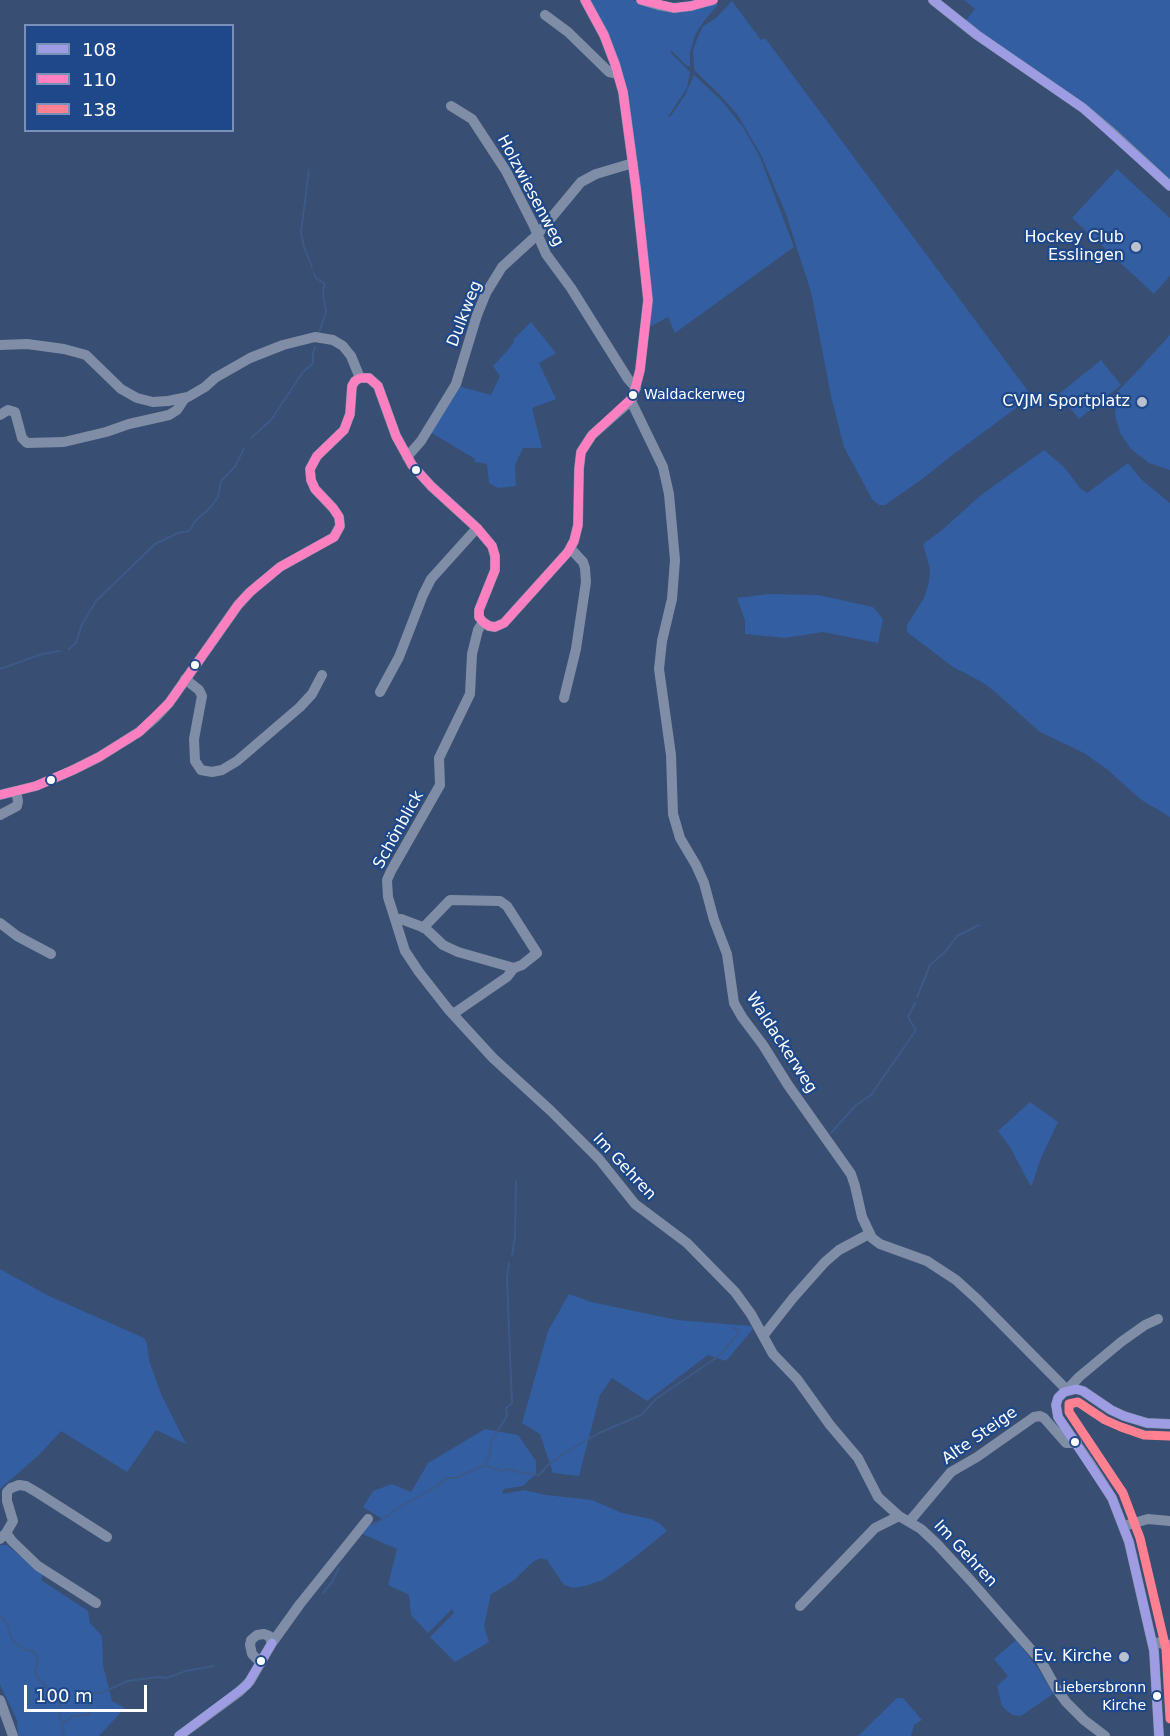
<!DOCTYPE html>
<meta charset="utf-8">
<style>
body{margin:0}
#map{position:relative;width:1170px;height:1736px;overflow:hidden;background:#384e72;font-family:"DejaVu Sans",sans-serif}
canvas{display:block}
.legend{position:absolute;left:24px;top:24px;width:210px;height:108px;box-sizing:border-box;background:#1f488a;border:2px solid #7991b9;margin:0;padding:8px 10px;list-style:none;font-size:18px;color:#fff}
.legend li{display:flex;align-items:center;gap:12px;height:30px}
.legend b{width:30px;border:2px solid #7991b9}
.scale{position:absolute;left:24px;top:1685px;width:123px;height:27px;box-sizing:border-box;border:3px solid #fff;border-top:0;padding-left:8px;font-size:18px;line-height:21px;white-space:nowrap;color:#fff;-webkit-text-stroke:4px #1f488a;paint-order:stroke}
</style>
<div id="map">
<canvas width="1170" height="1736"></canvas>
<ul class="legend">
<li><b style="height:8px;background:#9e9ce3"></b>108</li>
<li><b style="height:8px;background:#ff80c1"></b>110</li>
<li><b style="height:8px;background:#ff8091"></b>138</li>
</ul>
<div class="scale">100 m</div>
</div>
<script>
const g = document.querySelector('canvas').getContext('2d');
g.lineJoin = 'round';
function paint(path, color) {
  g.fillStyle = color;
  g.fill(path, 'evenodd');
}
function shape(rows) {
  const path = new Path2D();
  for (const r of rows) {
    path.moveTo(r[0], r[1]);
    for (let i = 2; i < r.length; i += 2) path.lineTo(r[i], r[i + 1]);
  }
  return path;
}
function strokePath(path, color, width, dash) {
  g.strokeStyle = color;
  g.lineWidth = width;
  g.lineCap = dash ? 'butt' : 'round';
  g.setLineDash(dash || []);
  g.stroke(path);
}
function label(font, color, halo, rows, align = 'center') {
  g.font = font + ' "DejaVu Sans",sans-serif';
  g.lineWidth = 4.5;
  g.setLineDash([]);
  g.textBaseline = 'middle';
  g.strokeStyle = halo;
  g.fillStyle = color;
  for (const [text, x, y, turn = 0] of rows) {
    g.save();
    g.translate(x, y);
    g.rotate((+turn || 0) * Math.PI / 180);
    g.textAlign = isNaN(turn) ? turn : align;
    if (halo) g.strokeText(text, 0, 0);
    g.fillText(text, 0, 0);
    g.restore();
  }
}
paint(shape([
 [589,0,633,0,643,5,716,3,718,5,704,21,695,35,690,52,690,66,687,66,672,51,670,52,690,72,687,88,668,117,670,117,685,95,694,75,721,100,743,127,760,157,794,247,675,333,668,317,648,328,634,139],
 [964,0,1170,0,1170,180,965,21,975,9],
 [732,1,761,40,765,38,1031,395,1031,397,950,457,921,480,885,505,879,505,872,499,844,447,831,396,811,292,786,214,761,155,737,114,719,94,694,70,693,50,700,32,703,26,716,18],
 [1117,169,1170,218,1170,276,1154,294,1072,218],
 [531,322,556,353,539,363,556,399,532,408,542,448,523,448,515,465,516,486,498,488,489,483,487,464,475,462,475,459,430,432,458,386,491,395,500,376,493,366,508,350,514,342,513,340],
 [1170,335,1170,470,1149,463,1131,449,1120,433,1115,415,1116,405,1110,400,1111,398,1144,364,1145,362],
 [1101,360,1121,385,1079,419,1059,394],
 [1044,450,1064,467,1080,488,1087,493,1128,463,1141,479,1170,503,1170,817,1140,799,1108,770,1084,753,1040,732,994,691,982,682,953,667,907,632,907,625,924,598,929,582,930,569,923,544,942,530,981,495],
 [768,594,818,595,873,607,883,619,878,643,823,632,785,638,745,634,745,620,737,598],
 [1030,1102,1058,1122,1041,1158,1032,1185,1030,1185,1010,1147,998,1131],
 [0,1269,49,1296,144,1338,147,1343,149,1360,161,1394,186,1444,156,1430,127,1472,61,1431,39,1455,0,1489],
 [569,1294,591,1302,677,1320,751,1326,753,1329,726,1361,708,1355,647,1401,612,1378,600,1395,579,1476,553,1473,540,1434,522,1423,548,1331],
 [485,1429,518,1435,536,1461,536,1474,523,1486,504,1489,502,1494,524,1490,546,1495,592,1500,622,1513,651,1519,659,1523,667,1531,634,1558,603,1580,585,1586,573,1588,564,1585,547,1560,541,1558,534,1561,513,1581,490,1595,490,1599,484,1626,489,1642,455,1662,430,1637,454,1613,452,1609,428,1633,411,1615,409,1595,388,1585,397,1549,360,1533,369,1525,382,1519,363,1507,373,1491,392,1484,411,1492,428,1463],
 [0,1545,7,1545,43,1575,41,1580,88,1611,90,1623,102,1636,103,1665,112,1701,125,1708,99,1736,18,1736,17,1720,0,1685],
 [1016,1640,1038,1668,1053,1694,1021,1716,1013,1715,1007,1711,1002,1706,997,1686,1008,1676,994,1659],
 [897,1698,903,1698,922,1720,914,1725,911,1736,858,1736]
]), '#335ea1');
strokePath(shape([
 [309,170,301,232,304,247,312,267],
 [314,273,316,278,325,284,323,292,326,312,319,332],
 [251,438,271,420,303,372,313,363,313,353,315,347],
 [69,649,76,643,82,624,96,601,155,544,178,533,189,531,197,519,209,509,218,497,221,481,235,467,244,448],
 [0,669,42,654,60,651],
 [917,997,930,965,945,952,957,936,979,925],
 [831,1133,856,1105,871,1095,916,1030,908,1017,915,1003],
 [512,1255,515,1237,516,1181],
 [485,1464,490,1454,491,1441,507,1416,506,1408,512,1403,507,1278,509,1263],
 [373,1526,401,1506,437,1486,447,1478,455,1478,485,1465,501,1471,511,1469,517,1472,539,1475,548,1465,565,1453,599,1433,641,1415,657,1398,719,1356,739,1333,739,1331,733,1328],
 [323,1593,332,1582,339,1568],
 [0,1616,6,1622,12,1639,15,1643,24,1649,34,1652,38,1662,35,1670,36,1676,60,1703,59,1716,62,1722,64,1736],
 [62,1724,73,1716,89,1715,91,1695,94,1692,101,1693,128,1681,158,1677,167,1678,186,1671,214,1666]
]), '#3c5988', 2);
strokePath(shape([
 [641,0,658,5,674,8,691,6,713,0],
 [933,0,977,35,1083,108,1109,130,1170,186],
 [545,15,568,32,609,72,618,74],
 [451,106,472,119,506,171,533,224,546,254,571,288,628,379,636,388],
 [0,345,27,344,64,349,86,355,121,389,137,398,153,402,168,401,188,397,205,387,215,378,250,358,283,345,315,337,333,340,343,346,351,356,360,378],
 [631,401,663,467,669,494,675,560,672,599,662,641,659,669,671,755,673,814,680,838,696,865,704,883,714,920,727,954,734,1003,742,1017,763,1045,788,1085,851,1174,855,1186,862,1217,872,1238,880,1244,927,1261,956,1280,978,1300,1067,1390],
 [0,415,8,410,15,412,22,438,27,443,64,442,106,432,129,424,169,415,177,410,185,398],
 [407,457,421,441,456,384,477,315,486,293,502,267,537,235,581,182,596,174,633,163],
 [483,622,478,630,472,654,470,694,439,758,440,785,391,871,387,880,388,897,405,951,419,972,448,1009,493,1058,551,1111,599,1159,635,1204,687,1243,735,1292,751,1314,773,1354,797,1379,830,1425,858,1458,878,1497,899,1516,921,1529,937,1544,971,1581,1041,1661,1056,1688,1066,1702,1084,1720,1105,1736],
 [185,679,199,690,202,696,194,739,195,761,201,770,212,772,222,770,237,761,300,707,312,694,322,675],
 [380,692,399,657,423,595,431,579,477,528],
 [564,698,576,649,586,582,585,568,583,562,570,548],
 [0,795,36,786,73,770,99,757,139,732,156,717,169,703,238,605,250,592,280,567,334,537,340,526,339,517,333,508,315,489,311,480,310,469,317,456,344,430,350,414,352,386,355,381,360,378,369,378,378,386,396,436,412,465,431,486,477,528,492,546,495,556,495,570,479,610,479,617,483,622,489,626,495,627,504,623,568,552,574,541,578,525,579,469,581,452,592,435,626,405,633,397,640,370,648,300,636,188,623,92,615,64,604,35,585,0],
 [0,815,17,806,18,801,16,791],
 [395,919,401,919,425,928,443,945,458,952,514,968],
 [0,923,17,936,51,954],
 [423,928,450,900,500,901,507,906,537,953,522,965,514,968,507,977,453,1014],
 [763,1336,793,1298,825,1262,839,1250,869,1234],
 [1067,1390,1079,1377,1121,1342,1145,1325,1158,1319],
 [909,1522,951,1472,977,1457,1034,1417,1040,1416,1044,1418,1066,1443,1077,1443],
 [1124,1526,1148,1519,1170,1521],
 [6,1533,12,1541,38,1566,96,1603],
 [0,1539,6,1533,13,1521,7,1501,7,1492,11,1488,19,1485,26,1486,38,1493,107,1537],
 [800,1606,875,1528,899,1516],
 [1153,1642,1170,1645],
 [261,1663,252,1654,250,1645,251,1640,257,1635,264,1634,269,1636,272,1643],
 [0,1700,13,1736],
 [179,1736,239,1692,250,1681,272,1643,300,1604,368,1519],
 [1159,1736,1154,1651,1129,1542,1112,1498,1089,1462,1058,1417,1056,1405,1058,1398,1064,1392,1076,1389,1083,1391,1111,1410,1124,1416,1147,1423,1170,1424]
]), '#7f8ea6', 10);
strokePath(shape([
 [933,0,977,35,1083,108,1170,186],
 [179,1736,247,1685,272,1643],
 [1159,1736,1154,1651,1129,1542,1112,1498,1058,1417,1056,1405,1058,1398,1064,1392,1076,1389,1083,1391,1111,1410,1124,1416,1147,1423,1170,1424]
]), '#9e9ce3', 9);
strokePath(shape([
 [641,0,674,8,691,6,713,0],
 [0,795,36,786,73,770,99,757,139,732,169,703,238,605,250,592,280,567,334,537,340,526,339,517,333,508,315,489,311,480,310,469,317,456,344,430,350,414,352,386,355,381,360,378,369,378,378,386,396,436,412,465,431,486,477,528,492,546,495,556,495,570,479,610,479,617,483,622,489,626,495,627,504,623,568,552,574,541,578,525,579,469,581,452,592,435,633,397,640,370,648,300,636,188,623,92,615,64,604,35,585,0]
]), '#ff80c1', 9);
strokePath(shape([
 [1169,1436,1144,1435,1121,1427,1105,1420,1078,1402,1069,1404,1069,1412,1123,1493,1140,1538,1166,1649,1170,1719]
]), '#ff8091', 9);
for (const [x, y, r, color] of [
 [1136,247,6,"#b9c1ce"],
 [633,395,5,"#fff"],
 [1142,402,6,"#b9c1ce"],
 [416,470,5,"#fff"],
 [195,665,5,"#fff"],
 [51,780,5,"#fff"],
 [1075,1442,5,"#fff"],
 [1124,1657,6,"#b9c1ce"],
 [261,1661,5,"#fff"],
 [1157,1696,5,"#fff"]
]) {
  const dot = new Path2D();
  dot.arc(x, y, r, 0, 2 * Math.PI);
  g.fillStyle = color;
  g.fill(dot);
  strokePath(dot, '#1f488a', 2);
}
label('14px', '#fff', '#1f488a', [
 ["Waldackerweg",644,395],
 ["Liebersbronn",1146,1688,"right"],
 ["Kirche",1146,1706,"right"]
], 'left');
label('16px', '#fff', '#1f488a', [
 ["Holzwiesenweg",530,191,62],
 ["Dulkweg",465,314,-69],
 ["Schönblick",399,830,-61],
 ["Waldackerweg",781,1043,57],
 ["Im Gehren",624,1167,47],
 ["Alte Steige",980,1436,-35],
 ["Im Gehren",965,1554,47]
]);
label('16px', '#fff', '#1f488a', [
 ["Hockey Club",1124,238],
 ["Esslingen",1124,256],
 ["CVJM Sportplatz",1130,402],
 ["Ev. Kirche",1112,1657]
], 'right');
</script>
